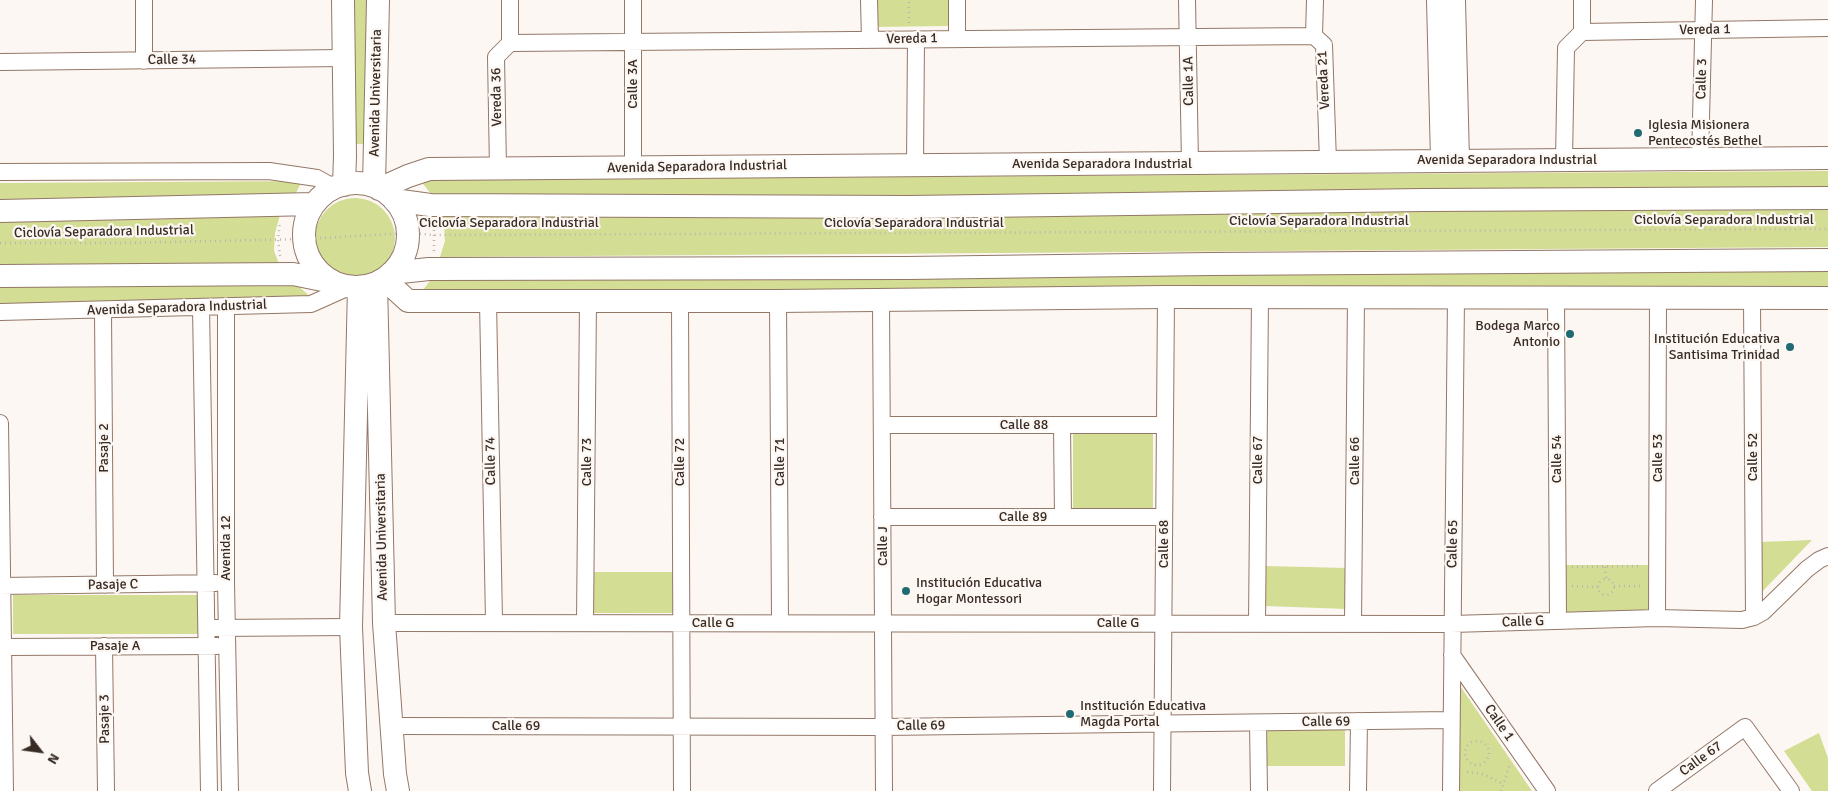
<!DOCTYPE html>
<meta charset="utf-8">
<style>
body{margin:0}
#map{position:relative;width:1828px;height:791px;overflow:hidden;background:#fdf7f3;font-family:Signika,sans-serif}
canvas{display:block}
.north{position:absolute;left:15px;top:726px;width:50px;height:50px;-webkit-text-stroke:4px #fdf7f3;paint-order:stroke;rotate:120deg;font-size:14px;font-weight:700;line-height:20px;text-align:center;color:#382c25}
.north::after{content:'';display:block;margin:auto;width:18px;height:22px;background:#382c25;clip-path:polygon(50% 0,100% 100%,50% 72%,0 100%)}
</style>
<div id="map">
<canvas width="1828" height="791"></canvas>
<div class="north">N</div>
</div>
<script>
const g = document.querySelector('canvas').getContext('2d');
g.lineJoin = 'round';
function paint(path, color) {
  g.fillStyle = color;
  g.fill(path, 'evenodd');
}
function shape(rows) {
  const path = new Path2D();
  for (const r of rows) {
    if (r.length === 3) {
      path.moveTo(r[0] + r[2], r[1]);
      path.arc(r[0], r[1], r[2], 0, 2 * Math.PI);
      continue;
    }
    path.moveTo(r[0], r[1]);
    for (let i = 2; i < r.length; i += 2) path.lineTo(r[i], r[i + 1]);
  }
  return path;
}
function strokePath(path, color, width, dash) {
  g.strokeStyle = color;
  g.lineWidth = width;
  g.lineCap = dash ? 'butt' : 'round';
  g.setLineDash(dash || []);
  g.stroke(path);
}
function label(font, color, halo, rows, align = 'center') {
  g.font = font + ' Signika,sans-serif';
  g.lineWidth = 4.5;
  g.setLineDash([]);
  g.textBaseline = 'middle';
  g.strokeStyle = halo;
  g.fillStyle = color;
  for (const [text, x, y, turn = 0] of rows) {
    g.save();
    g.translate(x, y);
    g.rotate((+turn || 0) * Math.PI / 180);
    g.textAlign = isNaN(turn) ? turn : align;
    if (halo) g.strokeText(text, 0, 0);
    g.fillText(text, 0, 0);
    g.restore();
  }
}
paint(shape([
 [348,0,373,0,374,144,349,144],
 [874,0,949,0,949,26,875,27],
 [1828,171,1828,191,435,199,420,180],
 [302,181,294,197,0,206,0,183],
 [355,238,40],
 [1828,208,1828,247,440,257,445,241,444,227,439,214],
 [280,215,275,233,274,251,280,266,0,268,0,219],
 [1828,271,1828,287,422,291,434,276],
 [291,280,311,297,0,304,0,282],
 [1073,431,1153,431,1153,509,1073,510],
 [1812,540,1759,595,1760,542],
 [1562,565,1648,565,1648,611,1562,612],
 [1266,566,1348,568,1347,609,1265,606],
 [591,572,673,572,673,613,590,613],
 [13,595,203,595,203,634,13,634],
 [1456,680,1532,791,1456,791],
 [1264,728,1345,729,1345,766,1264,766],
 [1819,733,1828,758,1828,791,1812,791,1784,751]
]), '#d4dd94');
const street = shape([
 [144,0,144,61],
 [869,0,870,40],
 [957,0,957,39],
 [1187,0,1190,163],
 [1315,0,1314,36,1324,45,1328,162],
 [1582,0,1582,32],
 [1582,32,1828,28],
 [510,43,1314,36],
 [0,62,344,58],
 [1700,159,1704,0],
 [1564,160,1566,48,1582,32],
 [915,165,916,39],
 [633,167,633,0],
 [498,169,496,57,510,43,510,0],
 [0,172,269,171,317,178,335,188],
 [1556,297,1558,620],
 [1752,298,1754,617],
 [881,300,884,791],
 [488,301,494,621],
 [680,301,682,791],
 [778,301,780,622],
 [226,306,226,583,230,791],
 [201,307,209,791],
 [103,310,105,585],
 [0,312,311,304,349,287],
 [0,423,5,791],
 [882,425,1165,425],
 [1062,425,1063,517],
 [882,517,1164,517],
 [0,586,216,583],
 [1657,618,1658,297],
 [585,622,588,301],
 [384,623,1452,624,1657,618,1742,620,1754,617,1763,612,1807,569,1819,560,1828,556],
 [1257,623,1260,297],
 [1353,624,1356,297],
 [215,628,351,627],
 [104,646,106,791],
 [3,647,217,646],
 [1452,655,1547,791],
 [1258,723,1259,791],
 [391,726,883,727,1451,720],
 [1162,791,1166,297],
 [1358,791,1359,721],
 [1451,791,1456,297],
 [1657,791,1745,727,1791,791]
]);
const secondary = shape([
 [343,0,345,156,344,185],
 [1438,0,1442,160],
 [1454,0,1458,160],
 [356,235,52],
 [374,186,378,0],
 [379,189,408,176,429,169,1828,158],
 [394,200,430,205,909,207,1424,200,1828,198],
 [0,211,314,204],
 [391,273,429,269,907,268,1211,264,1828,260],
 [0,276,293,274,332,282],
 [384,279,408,301,778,301,1166,297,1828,298],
 [376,283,384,623,395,774,398,791],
 [359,287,351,627,357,773,360,791]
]);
strokePath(street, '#937767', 18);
strokePath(secondary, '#937767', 24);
strokePath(shape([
 [909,23,909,0],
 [0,243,119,243,304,239,408,233,435,235,1828,229],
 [434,251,434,224],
 [280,256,278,239,280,222],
 [1572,567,1641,566],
 [1605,567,1606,578],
 [1606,587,8],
 [1572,586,1598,587],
 [1614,586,1643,586],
 [1477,753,12],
 [1467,772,1483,774,1503,784],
 [1501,791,1510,764]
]), '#bcb4af', 2.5, [1, 4]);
strokePath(street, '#fff', 16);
strokePath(secondary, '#fff', 22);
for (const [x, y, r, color] of [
 [1638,133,5,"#1f6a73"],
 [1570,334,5,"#1f6a73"],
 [1790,347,5,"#1f6a73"],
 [906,591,5,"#1f6a73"],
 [1070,714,5,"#1f6a73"]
]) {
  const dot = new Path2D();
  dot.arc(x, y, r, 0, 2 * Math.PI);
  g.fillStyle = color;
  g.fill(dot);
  strokePath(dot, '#fdf7f3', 2);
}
label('14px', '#382c25', '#fdf7f3', [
 ["Vereda 1",1705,30,-1],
 ["Vereda 1",912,39,-1],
 ["Calle 34",172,60,-1],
 ["Calle 3",1702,79,-89],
 ["Vereda 21",1324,80,-93],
 ["Calle 1A",1189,81,-91],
 ["Calle 3A",633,84,-90],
 ["Avenida Universitaria",376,93,-89],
 ["Vereda 36",497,97,-91],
 ["Avenida Separadora Industrial",1507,160],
 ["Avenida Separadora Industrial",1102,164],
 ["Avenida Separadora Industrial",697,167,-1],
 ["Ciclovía Separadora Industrial",1724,220],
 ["Ciclovía Separadora Industrial",1319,221],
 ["Ciclovía Separadora Industrial",509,223],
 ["Ciclovía Separadora Industrial",914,223],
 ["Ciclovía Separadora Industrial",104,232,-1],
 ["Avenida Separadora Industrial",177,308,-2],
 ["Calle 88",1024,425],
 ["Pasaje 2",104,448,-90],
 ["Calle 52",1753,457,-90],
 ["Calle 53",1658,458,-90],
 ["Calle 54",1557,459,-90],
 ["Calle 67",1258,460,-90],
 ["Calle 74",491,461,-91],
 ["Calle 66",1355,461,-90],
 ["Calle 73",587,462,-90],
 ["Calle 72",680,462,-90],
 ["Calle 71",780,462,-90],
 ["Calle 89",1023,517],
 ["Avenida Universitaria",382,537,-91],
 ["Calle 68",1164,544,-90],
 ["Calle 65",1453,544,-89],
 ["Calle J",883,546,-90],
 ["Avenida 12",226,548,-90],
 ["Pasaje C",113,585,-1],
 ["Calle G",1523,622,-2],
 ["Calle G",713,623],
 ["Calle G",1118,623],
 ["Pasaje A",115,646],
 ["Pasaje 3",105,719,-91],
 ["Calle 69",1326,722,-1],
 ["Calle 1",1499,723,55],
 ["Calle 69",516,726],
 ["Calle 69",921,726,-1],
 ["Calle 67",1701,759,-36]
]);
label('14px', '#382c25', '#fdf7f3', [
 ["Iglesia Misionera",1648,125],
 ["Pentecostés Bethel",1648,141],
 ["Bodega Marco",1560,326,"right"],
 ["Antonio",1560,342,"right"],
 ["Institución Educativa",1780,339,"right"],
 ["Santisima Trinidad",1780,355,"right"],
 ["Institución Educativa",916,583],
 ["Hogar Montessori",916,599],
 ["Institución Educativa",1080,706],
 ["Magda Portal",1080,722]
], 'left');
</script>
